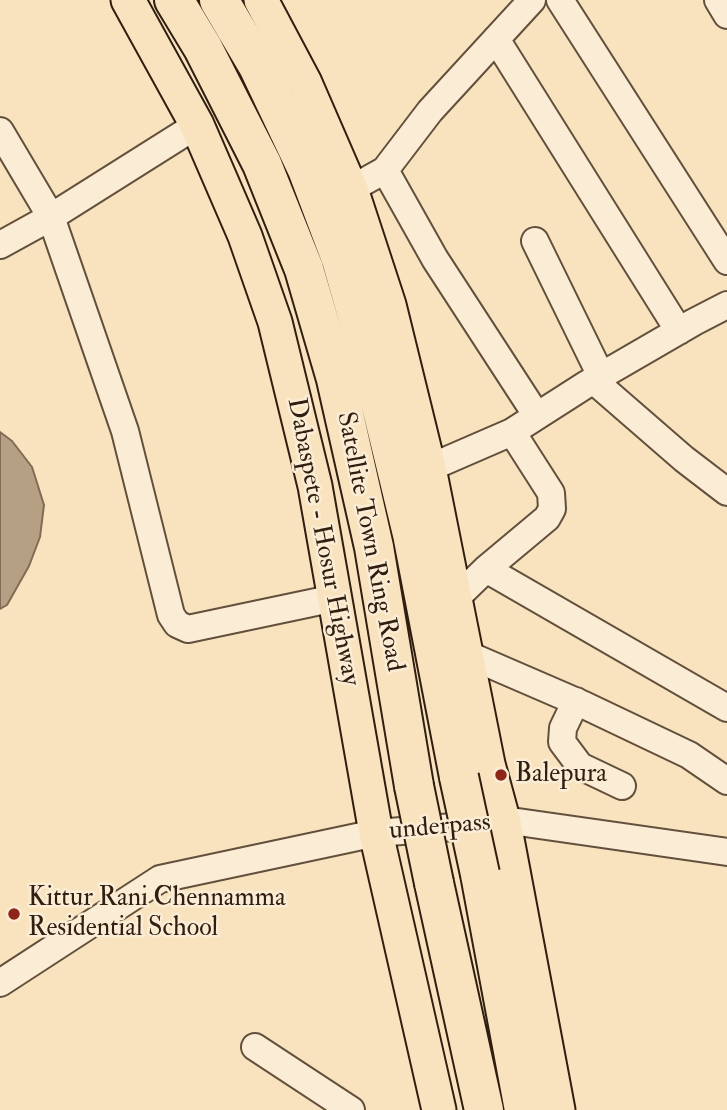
<!DOCTYPE html>
<style>
body{margin:0}
canvas{display:block;background:#f9e3be}
</style>
<canvas width="727" height="1110"></canvas>
<script>
const g = document.querySelector('canvas').getContext('2d');
g.lineJoin = 'round';
function paint(path, color) {
  g.fillStyle = color;
  g.fill(path, 'evenodd');
}
function shape(rows) {
  const path = new Path2D();
  for (const r of rows) {
    path.moveTo(r[0], r[1]);
    for (let i = 2; i < r.length; i += 2) path.lineTo(r[i], r[i + 1]);
  }
  return path;
}
function strokePath(path, color, width, dash) {
  g.strokeStyle = color;
  g.lineWidth = width;
  g.lineCap = dash ? 'butt' : 'round';
  g.setLineDash(dash || []);
  g.stroke(path);
}
function label(font, color, halo, rows, align = 'center') {
  g.font = font + ' "IM FELL Double Pica",serif';
  g.lineWidth = 5;
  g.setLineDash([]);
  g.textBaseline = 'middle';
  g.strokeStyle = halo;
  g.fillStyle = color;
  for (const [text, x, y, turn = 0] of rows) {
    g.save();
    g.translate(x, y);
    g.rotate((+turn || 0) * Math.PI / 180);
    g.textAlign = isNaN(turn) ? turn : align;
    if (halo) g.strokeText(text, 0, 0);
    g.fillText(text, 0, 0);
    g.restore();
  }
}
const water = shape([
 [0,432,12,441,32,467,44,505,40,537,29,566,7,605,0,609,0,432]
]);
paint(water, '#b5a083');
strokePath(water, '#806c55', 2);
const minor = shape([
 [560,0,727,261],
 [718,0,727,15],
 [496,39,679,331],
 [0,131,51,217,125,431,171,615,177,624,188,629,335,598],
 [385,170,435,259,537,416],
 [351,189,385,170,430,111,532,0],
 [535,241,601,376],
 [0,245,51,217,197,125],
 [593,380,684,459,727,492],
 [429,468,512,432,587,384,694,322,727,305],
 [486,569,727,708],
 [456,598,486,569,547,518,552,509,551,493,512,432],
 [466,654,584,705,689,755,727,781],
 [576,701,563,728,562,742,580,766,622,786],
 [0,983,160,879,376,833,518,822,727,852],
 [255,1047,351,1110]
]);
const major = shape([
 [128,0,197,125,245,236,275,322,315,486,376,833,439,1110],
 [261,0,305,83,351,189,389,305,429,468,488,764,504,823,558,1110]
]);
const highway = shape([
 [174,0,203,48,262,164,304,269,336,379,374,547,414,786],
 [219,0,258,66,307,169,341,259,371,364,412,534,459,777],
 [480,874,524,1110],
 [434,883,484,1110]
]);
strokePath(minor, '#624f3c', 30);
strokePath(major, '#301e10', 37);
strokePath(highway, '#301e10', 42);
strokePath(minor, '#fbedd5', 26);
strokePath(major, '#f9e3be', 33);
strokePath(highway, '#f9e3be', 38);
const highwayBridge = shape([
 [459,777,480,874],
 [414,786,434,883]
]);
strokePath(highwayBridge, '#301e10', 42, []);
strokePath(highwayBridge, '#f9e3be', 38);
for (const [x, y, r, color] of [
 [501,775,7,"#8f2418"],
 [14,914,7,"#8f2418"]
]) {
  const dot = new Path2D();
  dot.arc(x, y, r, 0, 2 * Math.PI);
  g.fillStyle = color;
  g.fill(dot);
  strokePath(dot, '#fbedd5', 2.5);
}
label('26px', '#301e10', '#fbedd5', [
 ["Dabaspete - Hosur Highway",322,542,79],
 ["Satellite Town Ring Road",369,542,79],
 ["underpass",440,828,-5]
]);
label('26px', '#301e10', '#fbedd5', [
 ["Balepura",515,775],
 ["Kittur Rani Chennamma",28,899],
 ["Residential School",28,929]
], 'left');
</script>
